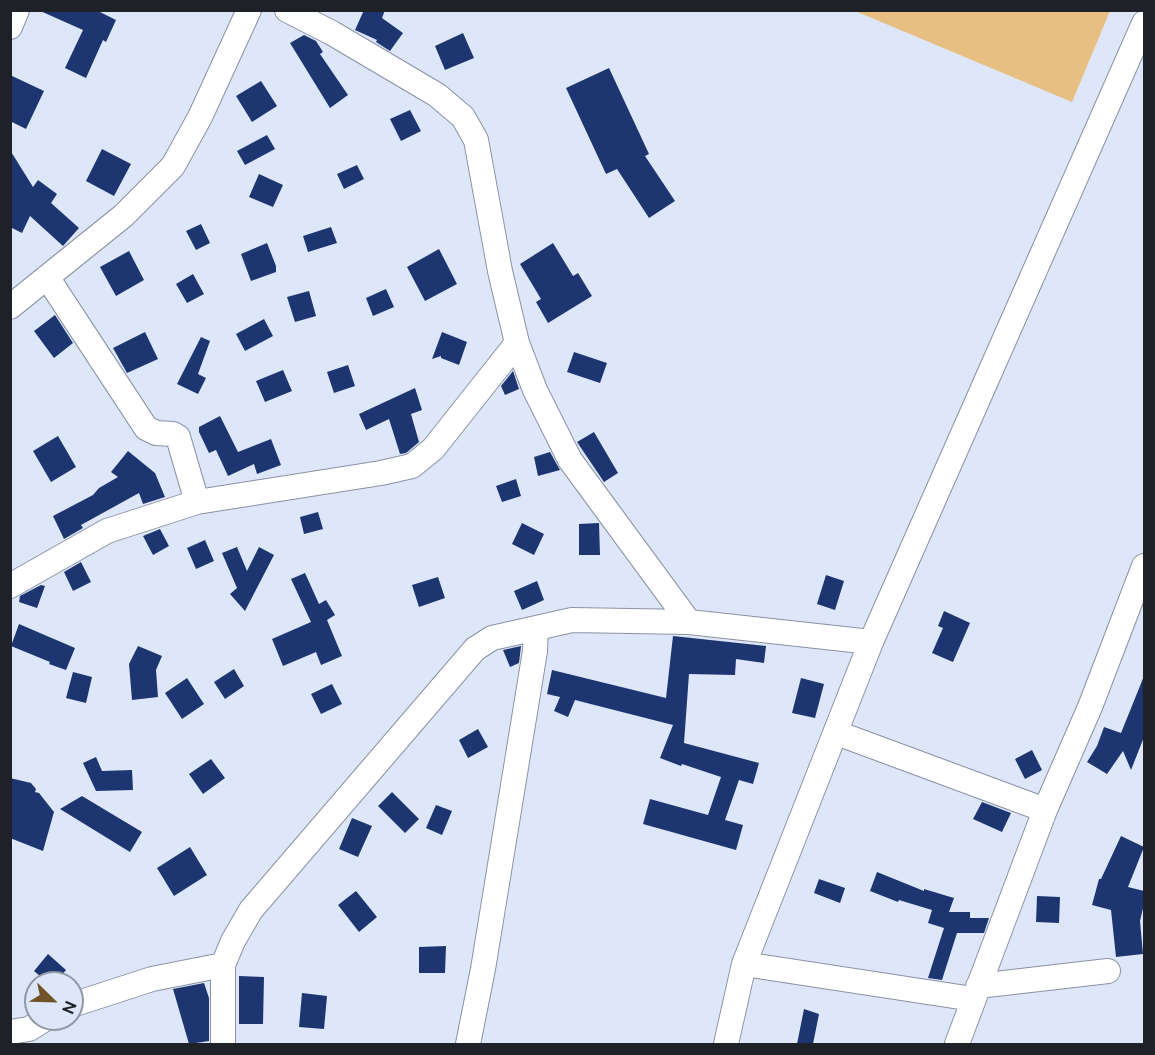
<!DOCTYPE html>
<style>
body{margin:0}
#map{position:relative;width:1155px;height:1055px;overflow:hidden;background:#dee7f9;font-family:"Public Sans",sans-serif}
canvas{display:block}
.frame{position:absolute;inset:0;border:12px solid #1e2127;pointer-events:none}
.north{position:absolute;left:24px;top:971px;width:60px;height:60px;box-sizing:border-box;background:#dee7f9;border:2px solid #9198a5;border-radius:50%;rotate:113deg;font-size:16px;font-weight:700;line-height:24px;text-align:center;color:#1e2127}
.north::after{content:'';display:block;margin:auto;width:21px;height:27px;background:#705427;clip-path:polygon(50% 0,100% 100%,50% 72%,0 100%)}
</style>
<div id="map">
<canvas width="1155" height="1055"></canvas>
<div class="frame"></div>
<div class="north">N</div>
</div>
<script>
const g = document.querySelector('canvas').getContext('2d');
g.lineJoin = 'round';
function paint(path, color) {
  g.fillStyle = color;
  g.fill(path, 'evenodd');
}
function shape(rows) {
  const path = new Path2D();
  for (const r of rows) {
    path.moveTo(r[0], r[1]);
    for (let i = 2; i < r.length; i += 2) path.lineTo(r[i], r[i + 1]);
  }
  return path;
}
function strokePath(path, color, width, dash) {
  g.strokeStyle = color;
  g.lineWidth = width;
  g.lineCap = dash ? 'butt' : 'round';
  g.setLineDash(dash || []);
  g.stroke(path);
}
paint(shape([
 [855,11,1110,11,1072,102]
]), '#e8bf83');
paint(shape([
 [38,10,96,10,116,20,106,42,103,40,86,78,65,68,83,30],
 [364,10,385,10,382,18,403,33,390,51,376,42,377,40,355,30],
 [463,33,474,58,445,70,435,46],
 [304,35,316,41,323,52,320,54,348,95,330,108,290,43],
 [609,68,649,154,645,156,675,201,649,218,617,169,606,174,566,88],
 [10,75,44,91,26,129,10,121],
 [261,81,277,106,252,122,236,96],
 [410,110,421,131,401,141,390,119],
 [267,135,275,149,245,165,237,151],
 [102,149,131,164,114,196,86,181],
 [10,150,33,187,38,180,57,194,51,203,79,228,63,246,30,216,22,233,10,227],
 [357,165,364,179,344,189,337,174],
 [259,174,283,185,273,207,249,197],
 [201,224,210,243,196,250,186,231],
 [331,227,337,243,308,252,303,236],
 [267,243,276,266,276,272,251,281,241,254],
 [553,243,573,276,578,273,592,296,548,323,536,302,541,299,520,264],
 [439,249,457,284,425,301,407,267],
 [129,251,144,280,116,296,100,267],
 [193,274,204,294,187,303,176,284],
 [386,289,394,307,373,316,366,298],
 [309,291,316,316,295,322,287,297],
 [55,315,73,343,54,358,34,331],
 [264,319,273,336,245,351,236,334],
 [145,332,158,359,127,373,113,348],
 [442,332,467,342,459,365,441,358,441,356,432,359],
 [201,337,210,341,198,374,206,378,198,394,177,384],
 [574,352,607,363,600,383,567,372],
 [348,365,355,386,334,393,327,372],
 [283,370,292,391,265,402,256,381],
 [513,371,519,389,505,395,501,386],
 [415,388,422,410,411,414,419,442,406,453,400,454,389,419,366,430,359,414],
 [220,416,238,452,271,439,281,465,257,474,254,464,228,476,216,450,209,453,199,432,199,427],
 [594,432,618,473,604,482,577,442],
 [58,436,76,467,51,482,33,451],
 [128,451,155,473,165,497,143,504,139,493,81,525,83,528,64,539,53,516,93,495,99,488,118,477,111,472],
 [550,452,560,470,538,476,534,457],
 [516,479,521,496,502,502,496,486],
 [318,512,323,529,304,534,300,517],
 [522,523,544,534,534,555,512,544],
 [599,523,600,555,579,555,579,524],
 [160,529,169,546,153,555,143,536],
 [205,540,214,561,196,569,187,548],
 [237,547,247,571,259,547,274,555,245,611,230,594,237,588,222,553],
 [81,562,91,582,73,591,64,572],
 [305,573,319,604,326,600,335,615,327,620,342,656,321,665,316,652,283,666,272,639,311,622,291,579],
 [826,575,844,581,835,610,817,604],
 [438,577,445,598,419,607,412,585],
 [537,581,544,600,522,610,514,591],
 [41,585,45,586,37,608,19,602,20,596],
 [944,611,970,623,953,662,932,653,943,628,938,626],
 [19,624,75,648,66,670,49,664,50,662,11,646],
 [673,636,766,646,764,663,736,659,735,675,689,674,684,743,759,763,753,784,739,780,725,820,743,825,736,850,643,824,650,799,708,815,721,777,682,764,681,766,660,758,673,725,575,700,568,717,554,711,560,697,547,694,552,670,666,698],
 [138,646,162,656,156,670,158,697,132,700,129,664],
 [521,646,519,663,510,667,503,650],
 [234,669,244,686,225,699,214,682],
 [73,672,92,677,86,703,66,698],
 [1144,676,1144,737,1131,770,1123,751,1107,774,1087,762,1097,746,1104,727,1121,733],
 [187,678,204,704,182,719,165,693],
 [801,678,824,684,815,718,792,713],
 [332,684,342,704,321,714,311,694],
 [478,729,488,747,468,758,459,740],
 [1032,750,1042,770,1025,779,1015,759],
 [96,757,102,771,132,770,133,790,96,791,83,763],
 [211,759,225,778,203,794,189,774],
 [10,778,31,783,36,789,35,792,39,793,54,812,43,851,10,838],
 [392,792,419,819,405,833,378,806],
 [82,796,142,832,130,852,60,809],
 [982,802,1011,813,1002,832,973,819],
 [436,805,452,811,442,835,426,828],
 [352,818,372,826,358,857,339,849],
 [1121,836,1144,847,1128,887,1144,891,1144,904,1140,921,1143,954,1116,957,1111,910,1092,905,1099,879,1101,879],
 [190,847,207,875,174,896,157,868],
 [877,872,924,891,924,889,954,898,949,912,970,912,970,918,989,918,984,933,957,933,942,980,928,978,944,928,928,923,932,910,899,900,898,902,870,891],
 [819,879,845,888,840,903,814,893],
 [356,891,377,917,359,932,338,905],
 [1037,896,1060,897,1059,923,1036,922],
 [446,946,445,973,419,973,419,947],
 [48,954,66,970,55,983,48,983,34,971],
 [239,976,264,977,263,1024,239,1024],
 [204,983,209,998,209,1041,189,1044,173,989],
 [302,993,327,996,324,1029,299,1027],
 [804,1009,819,1014,813,1044,797,1044]
]), '#1d3571');
const minor = shape([
 [287,10,332,33,437,95,463,117,476,140,500,271,517,343,535,390,570,460,689,622],
 [10,27,17,10],
 [47,277,146,428,156,433,173,434,178,437,197,502],
 [10,307,123,216,173,166,200,117,249,10],
 [10,586,107,531,197,502,381,473,412,466,433,449,517,343],
 [837,733,1045,810],
 [744,964,973,999],
 [978,986,1108,971],
 [72,1005,152,979,223,965],
 [10,1032,29,1029,45,1019],
 [223,1044,223,965,233,941,251,910,475,649,492,638,572,620,689,622,871,642],
 [468,1044,483,969,535,651,536,628],
 [726,1044,744,964,871,642,1144,23],
 [957,1044,1045,810,1090,707,1144,566]
]);
strokePath(minor, '#8a92a2', 26);
strokePath(minor, '#fff', 24);
</script>
